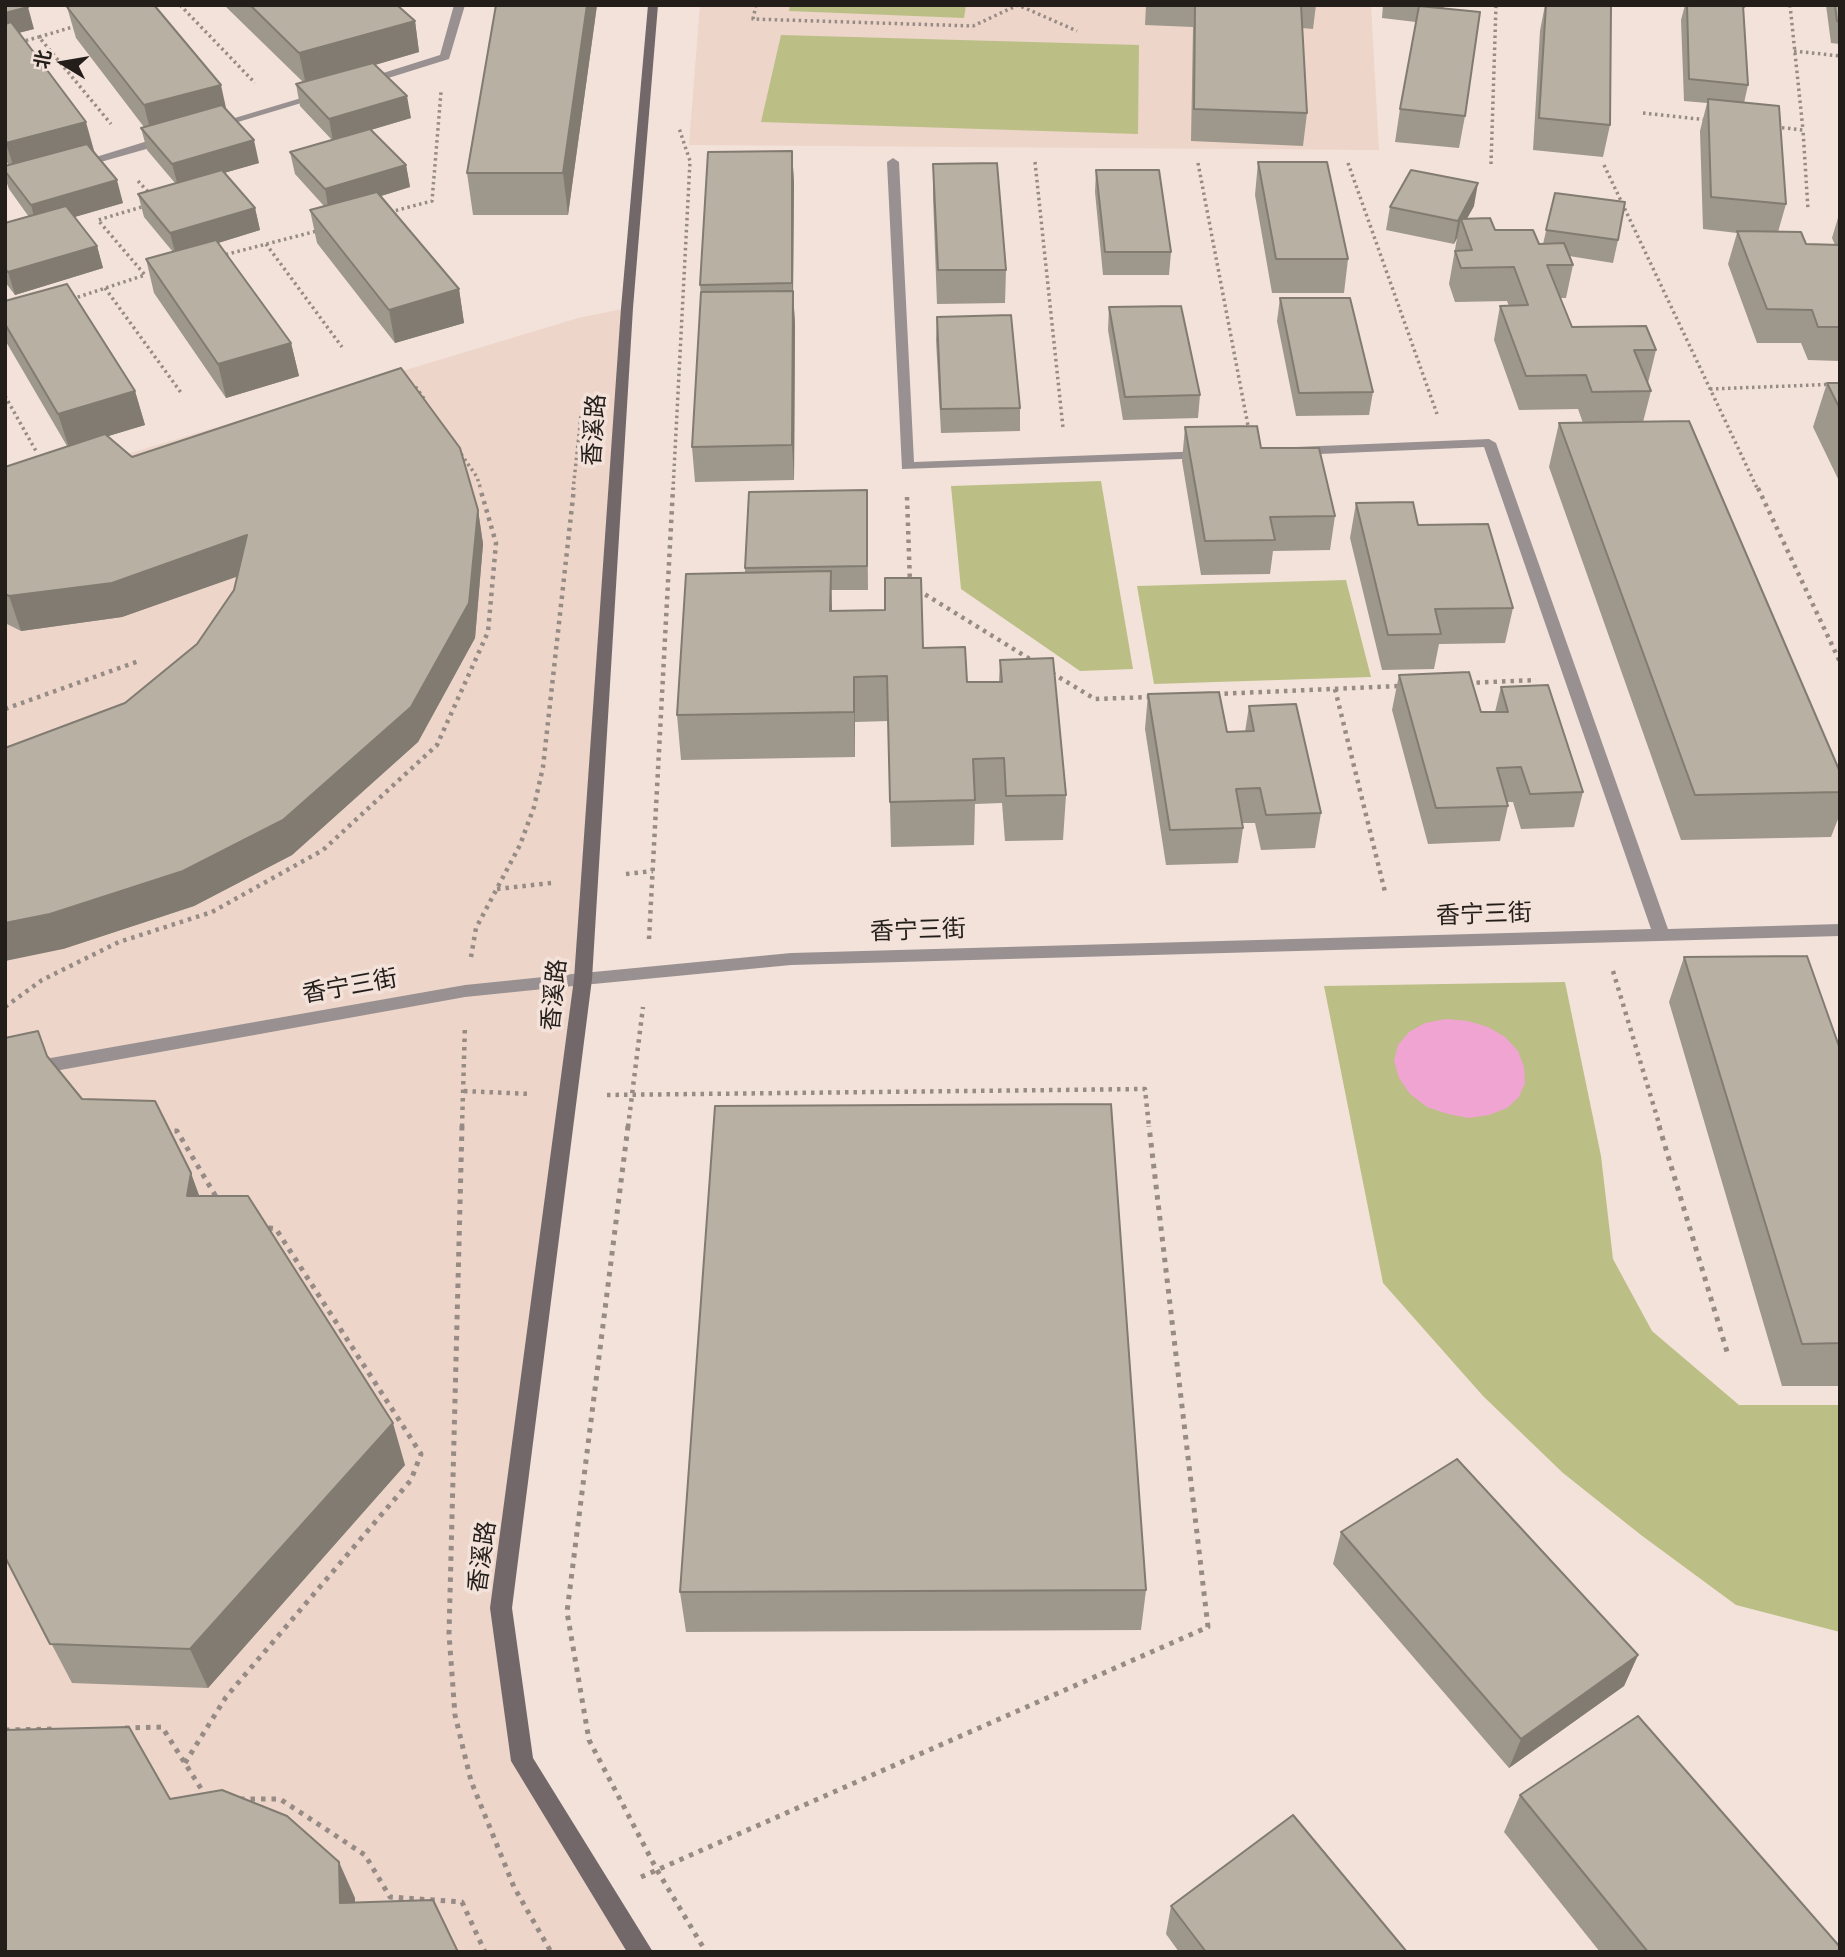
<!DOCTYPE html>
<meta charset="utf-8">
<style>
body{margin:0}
#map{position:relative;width:1845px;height:1957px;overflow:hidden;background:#f3e2da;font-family:"Noto Sans","Noto Sans SC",sans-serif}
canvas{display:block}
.frame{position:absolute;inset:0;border:7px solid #241e1b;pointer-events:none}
.north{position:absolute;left:28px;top:28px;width:70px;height:70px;-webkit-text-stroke:5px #f3e2da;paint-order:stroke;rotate:281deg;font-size:19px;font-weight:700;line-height:28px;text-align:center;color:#241e1b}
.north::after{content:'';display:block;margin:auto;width:24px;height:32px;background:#241e1b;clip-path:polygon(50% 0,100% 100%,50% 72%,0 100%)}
</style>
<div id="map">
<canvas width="1845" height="1957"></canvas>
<div class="frame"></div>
<div class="north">北</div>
</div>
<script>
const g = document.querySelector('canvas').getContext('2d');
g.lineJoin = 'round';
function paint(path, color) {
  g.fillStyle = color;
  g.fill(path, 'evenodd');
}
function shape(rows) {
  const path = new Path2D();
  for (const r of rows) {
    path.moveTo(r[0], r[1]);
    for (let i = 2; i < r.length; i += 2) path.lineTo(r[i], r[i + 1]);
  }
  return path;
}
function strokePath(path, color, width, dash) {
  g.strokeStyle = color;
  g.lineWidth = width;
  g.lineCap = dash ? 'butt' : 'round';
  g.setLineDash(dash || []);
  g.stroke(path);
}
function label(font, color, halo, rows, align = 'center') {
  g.font = font + ' "Noto Sans","Noto Sans SC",sans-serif';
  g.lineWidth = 7;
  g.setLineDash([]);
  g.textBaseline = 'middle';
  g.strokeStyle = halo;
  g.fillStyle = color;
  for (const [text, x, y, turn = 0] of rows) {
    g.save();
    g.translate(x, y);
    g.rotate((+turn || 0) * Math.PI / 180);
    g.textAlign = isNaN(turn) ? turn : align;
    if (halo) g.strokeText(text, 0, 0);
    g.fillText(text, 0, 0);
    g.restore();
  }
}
paint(shape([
 [700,5,1371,5,1379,150,689,145],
 [627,308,590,879,501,1608,522,1761,637,1952,5,1952,5,491,578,318]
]), '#edd5c9');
paint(shape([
 [790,5,966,5,964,18,789,11],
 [781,35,1139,45,1138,134,761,122],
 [1101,481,1133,669,1080,671,961,589,951,486],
 [1346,580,1371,677,1154,684,1137,586],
 [1565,982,1601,1156,1613,1259,1652,1331,1739,1405,1840,1405,1840,1632,1736,1605,1641,1535,1563,1473,1483,1396,1383,1283,1324,986]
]), '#bbbf85');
paint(shape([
 [1446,1019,1468,1021,1488,1027,1505,1037,1518,1051,1524,1067,1525,1083,1519,1097,1507,1108,1489,1115,1469,1118,1448,1114,1427,1107,1410,1094,1399,1078,1394,1061,1398,1045,1409,1032,1425,1023]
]), '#efa4d2');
strokePath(shape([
 [180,5,255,83],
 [756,5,753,19,973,26,1018,5,1077,31],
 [1790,5,1803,130],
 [76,26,39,37,111,124],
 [20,42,39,37],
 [1794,51,1840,56],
 [1643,113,1708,120],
 [1776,127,1803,130,1808,210],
 [1035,162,1063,428],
 [1198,163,1249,431],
 [1348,163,1437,414],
 [1491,164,1496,5],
 [1604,165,1758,490],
 [138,181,151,195],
 [390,212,432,201,441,92],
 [266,244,342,347],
 [220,256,317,231],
 [105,288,182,394],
 [72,299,145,275,98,220,145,206],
 [410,387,415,386,425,400],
 [1710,389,1840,384],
 [5,396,36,451],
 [461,454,477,477,481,490],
 [573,490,581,416],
 [673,490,690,161,679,128]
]), '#978b85', 3.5, [2.5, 3.5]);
strokePath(shape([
 [1758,488,1840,662],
 [907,497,910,583],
 [918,590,1033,661],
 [1052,673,1095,699,1151,697],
 [1468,683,1536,680],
 [1335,689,1385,892],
 [1216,694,1400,686],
 [5,709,139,661],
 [626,874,653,871],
 [497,889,551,883],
 [649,939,673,488],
 [471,957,476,928,520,845,534,807,543,767,574,488],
 [1613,971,1660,1127],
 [5,1007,42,980,119,942,212,912,323,850,437,745,488,632,496,543,480,488],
 [464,1091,531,1094],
 [607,1095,1145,1089,1149,1127],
 [462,1127,465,1025],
 [628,1127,643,1007]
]), '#978b85', 4.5, [3.5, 5]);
strokePath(shape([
 [462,1126,449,1634,455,1715,471,1781,514,1887,551,1952],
 [628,1126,567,1612,589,1740,657,1870,706,1952],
 [1659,1126,1728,1355],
 [164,1131,177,1131,218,1200],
 [125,1728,162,1727,207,1798],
 [5,1730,57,1729],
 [185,1763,226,1697,411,1480,421,1454,276,1229,263,1227],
 [240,1799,280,1799,365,1855,390,1897,462,1902,485,1952],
 [641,1877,1208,1627,1149,1126]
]), '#978b85', 5, [4.5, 6]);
paint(shape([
 [454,5,465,5,449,59,369,84,361,84,361,80,440,55,454,5],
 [318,93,328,95,218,128,208,126,318,93],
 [167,135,173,139,171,142,76,169,70,165,167,135],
 [893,158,899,162,914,462,1205,451,1210,452,1210,458,902,469,887,162,893,158],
 [1489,439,1496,443,1668,929,1840,924,1840,936,791,965,583,985,577,984,574,979,577,974,583,973,791,953,1651,929,1484,447,1296,455,1289,451,1296,447,1489,439]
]), '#999191');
paint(shape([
 [583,973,589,974,592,979,589,984,583,985,465,997,5,1080,5,1066,465,985,583,973]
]), '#999191');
paint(shape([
 [648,5,658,5,633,308,592,979,512,1608,533,1758,653,1952,627,1952,511,1761,490,1608,574,979,621,308,648,5]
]), '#736869');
paint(shape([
 [5,5,34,29,19,33,94,153,123,203,74,217,97,246,103,268,15,295,5,282,5,223,29,217,9,189,5,178,5,166,9,165,5,160],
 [224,5,397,5,415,21,419,52,375,65,411,118,371,130,406,165,410,187,381,196,459,289,464,323,395,343,317,243,310,210,324,206,295,174,290,152,332,140,300,106,296,84,303,82],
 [597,5,568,215,473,215,467,173],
 [1146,5,1316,5,1313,29,1302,28,1307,113,1303,146,1191,141,1193,27,1145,25],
 [1383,5,1444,5,1444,8,1465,116,1459,148,1395,142,1400,109,1416,22,1382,18],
 [1545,5,1611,5,1610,125,1603,157,1533,150,1540,31],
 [1685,5,1746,5,1745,8,1743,8,1748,85,1744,103,1786,204,1778,232,1806,244,1835,245,1832,238,1840,211,1840,361,1808,360,1801,343,1757,343,1728,264,1737,233,1703,229,1700,131,1707,103,1684,101,1681,20],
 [1826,5,1840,5,1840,44,1831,43],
 [67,7,226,109,259,163,224,173,255,208,260,230,218,243,291,343,299,376,226,398,154,293,146,259,173,252,144,217,138,194,175,183,147,150,141,128,144,127,76,38],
 [792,151,794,183,793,293,795,324,794,480,695,482,692,447,701,296,700,285],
 [1258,162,1348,259,1344,293,1272,293,1255,195],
 [933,164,1006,270,1005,303,937,304,933,197],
 [1096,170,1171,252,1169,275,1103,275,1095,192],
 [1555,193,1618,240,1613,263,1569,256,1573,265,1566,298,1560,298,1572,327,1656,350,1648,383,1651,391,1643,422,1840,772,1840,814,1831,837,1681,840,1549,467,1559,423,1583,423,1578,409,1519,410,1494,340,1500,306,1509,306,1507,301,1455,302,1449,284,1457,238,1454,244,1386,230,1390,207,1474,206,1467,218,1495,230,1539,244,1543,244],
 [1280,298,1373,392,1369,415,1296,416,1277,321],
 [5,301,135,391,145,425,108,436,132,457,478,510,483,544,475,638,418,742,292,855,194,906,63,949,125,703,197,644,234,590,237,576,122,617,21,631,5,623,5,467,67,446,5,340],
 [1109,307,1200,395,1198,418,1123,420,1108,330],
 [937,317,1020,408,1020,431,941,433,936,340],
 [1827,383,1840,383,1840,483,1813,427],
 [1185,427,1261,448,1335,516,1330,550,1273,551,1270,574,1201,575,1182,461],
 [867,490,868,590,831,590,832,611,923,648,967,682,999,682,1000,660,1066,795,1063,840,1005,841,1002,803,975,804,974,845,891,847,888,721,855,722,855,757,681,760,677,715,745,573,745,568],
 [1356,503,1418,525,1513,608,1505,643,1439,644,1434,669,1382,670,1350,538],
 [1399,675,1481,712,1495,712,1501,687,1583,792,1574,827,1521,829,1513,802,1507,802,1508,806,1500,841,1428,844,1392,710],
 [1148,694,1227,732,1245,732,1249,706,1321,813,1315,848,1261,850,1255,823,1242,823,1243,828,1238,863,1166,865,1145,729],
 [1684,957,1840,1049,1840,1386,1782,1386,1669,1002],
 [5,1038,48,1058,82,1099,199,1196,405,1465,208,1688,72,1683,7,1559,5,1560],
 [1341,1532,1638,1655,1624,1686,1509,1768,1333,1564],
 [1146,1590,1141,1630,686,1632,680,1592],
 [1520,1795,1840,1952,1600,1952,1504,1832],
 [1171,1906,1407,1952,1179,1952,1166,1934]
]), '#9e978b');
paint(shape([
 [587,5,597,5,568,215,563,173],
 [28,7,34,29,5,36,5,13],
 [415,21,419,52,306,85,299,53],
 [221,85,228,117,152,137,144,105],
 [407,96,411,118,333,141,329,119],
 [86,122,95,154,16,175,6,143],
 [254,140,259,163,178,186,172,164],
 [792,151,794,183,793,293,795,324,794,480,792,445,793,312,792,283],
 [406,165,410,187,329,212,325,189],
 [117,180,123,203,37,228,31,205],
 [1478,183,1474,206,1463,226,1461,219,1457,238,1454,244,1458,221],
 [255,208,260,230,176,256,170,233],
 [97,246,103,268,15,295,8,272],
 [459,289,464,323,395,343,389,310],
 [291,343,299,376,226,398,218,364],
 [135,391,145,425,69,448,58,414],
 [478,510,483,544,475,638,418,742,292,855,194,906,63,949,5,961,5,923],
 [247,535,256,570,122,617,21,631,9,596],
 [831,571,832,616,830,611],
 [854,677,855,722,855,757,854,712],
 [191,1173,207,1217,187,1196],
 [393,1423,405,1465,208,1688,190,1649],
 [1638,1655,1624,1686,1509,1768,1521,1739],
 [339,1862,355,1898,355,1939,340,1903]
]), '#817b71');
const building = shape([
 [5,5,26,5,28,7,5,13,5,5],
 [74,5,154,5,221,85,144,105,67,7,74,5],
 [250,5,397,5,415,21,299,53,250,5],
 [496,5,587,5,563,173,467,173,496,5],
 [1195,5,1301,5,1307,113,1194,109,1195,5],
 [1546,5,1611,5,1610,125,1539,118,1546,5],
 [1687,5,1743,5,1748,85,1689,79,1687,5],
 [1835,5,1840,5,1840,22,1837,21,1835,5],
 [1419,6,1480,12,1465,116,1400,109,1419,6],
 [11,22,86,122,6,143,5,24,11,22],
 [373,63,407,96,329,119,296,84,373,63],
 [1708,99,1779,106,1786,204,1711,197,1708,99],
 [222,105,254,140,172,164,141,128,222,105],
 [370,129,406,165,325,189,290,152,370,129],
 [87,144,117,180,31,205,5,171,5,166,87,144],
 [792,151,792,283,700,285,708,152,792,151],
 [1258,162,1327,162,1348,259,1276,259,1258,162],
 [997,163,1006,270,938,270,933,164,997,163],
 [222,170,255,208,170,233,138,194,222,170],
 [1096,170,1159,170,1171,252,1105,252,1096,170],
 [1411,170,1478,183,1458,221,1390,207,1411,170],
 [377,192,459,289,389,310,310,210,377,192],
 [1555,193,1625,202,1618,240,1546,230,1555,193],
 [66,206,97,246,8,272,5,269,5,223,66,206],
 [1490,218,1495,230,1533,230,1539,244,1564,243,1573,265,1547,265,1572,327,1646,326,1656,350,1634,350,1651,391,1592,392,1586,375,1526,376,1500,306,1528,305,1514,267,1461,268,1455,251,1472,250,1461,219,1490,218],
 [1737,231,1801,232,1806,244,1840,245,1840,327,1818,327,1812,310,1767,309,1737,231],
 [216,240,291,343,218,364,146,259,216,240],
 [67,284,135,391,58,414,5,324,5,301,67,284],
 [793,291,792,445,692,447,701,292,793,291],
 [1280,298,1350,298,1373,392,1299,393,1280,298],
 [1181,306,1200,395,1125,397,1109,307,1181,306],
 [1011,315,1020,408,941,409,937,317,1011,315],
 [401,368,460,448,478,510,469,603,411,707,283,820,183,871,50,914,5,923,5,748,125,703,197,644,234,590,247,535,112,583,9,596,5,594,5,467,105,434,132,457,401,368],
 [1827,383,1840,383,1840,409,1827,383],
 [1689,421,1840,772,1840,792,1695,795,1559,423,1689,421],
 [1257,426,1261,448,1319,448,1335,516,1270,517,1275,540,1205,541,1185,427,1257,426],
 [867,490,867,566,745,568,749,492,867,490],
 [1413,502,1418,525,1488,524,1513,608,1435,609,1441,634,1388,635,1356,503,1413,502],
 [831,571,830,611,885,610,885,578,921,578,923,648,965,647,967,682,1002,682,1000,660,1053,658,1066,795,1006,796,1004,758,973,759,975,800,890,802,887,676,854,677,854,712,677,715,686,574,831,571],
 [1469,672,1481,712,1508,712,1501,687,1548,685,1583,792,1530,794,1521,767,1497,768,1508,806,1436,808,1399,675,1469,672],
 [1219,692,1227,732,1254,731,1249,706,1296,704,1321,813,1266,815,1260,788,1236,789,1243,828,1170,830,1148,694,1219,692],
 [1807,956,1840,1049,1840,1343,1802,1344,1684,957,1807,956],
 [38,1031,47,1056,82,1099,155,1101,191,1173,187,1196,248,1196,393,1423,190,1649,50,1644,5,1557,5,1038,38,1031],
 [1111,1104,1146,1590,680,1592,715,1106,1111,1104],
 [1457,1459,1638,1655,1521,1739,1341,1532,1457,1459],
 [1638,1716,1840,1947,1840,1952,1648,1952,1520,1795,1638,1716],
 [129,1727,170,1799,222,1790,287,1816,339,1862,340,1903,433,1900,458,1952,5,1952,5,1730,129,1727],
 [1293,1815,1407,1952,1206,1952,1171,1906,1293,1815]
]);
paint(building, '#b8b0a2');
strokePath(building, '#817b71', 2);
label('24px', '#241e1b', '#f3e2da', [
 ["香溪路",595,430,-86],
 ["香宁三街",1484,915,-2],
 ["香宁三街",918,931,-2],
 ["香宁三街",350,987,-10],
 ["香溪路",555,995,-84],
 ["香溪路",483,1557,-82]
]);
</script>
